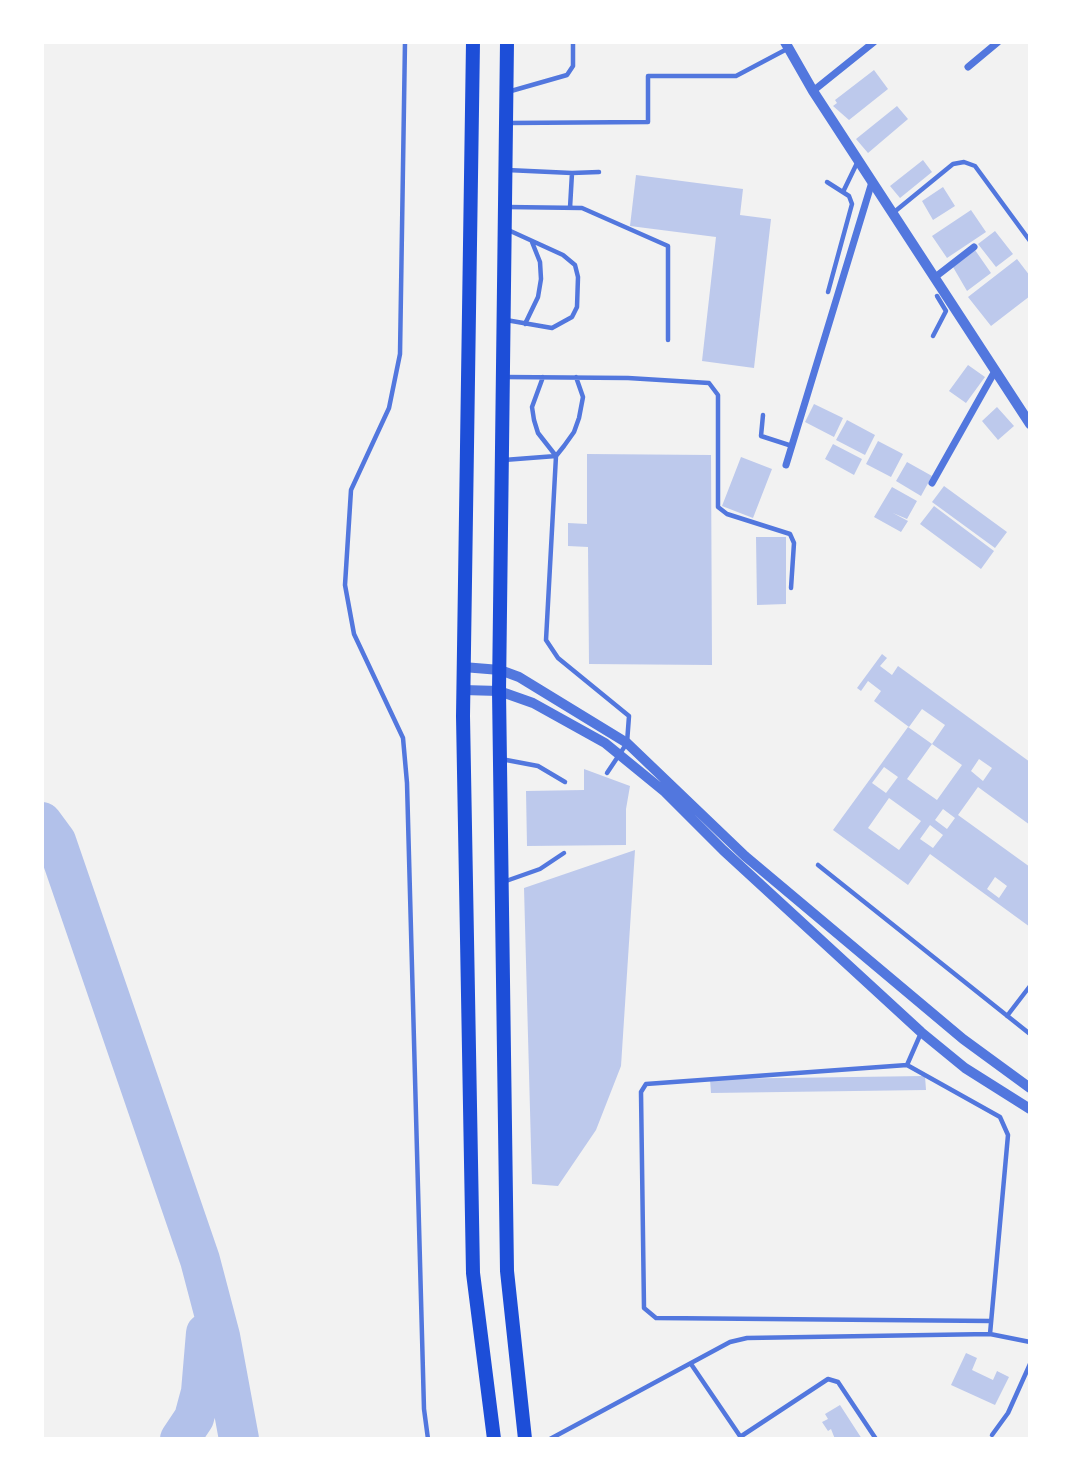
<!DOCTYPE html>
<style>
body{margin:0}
#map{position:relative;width:1072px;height:1481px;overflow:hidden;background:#f2f2f2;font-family:"DM Sans",sans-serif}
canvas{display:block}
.frame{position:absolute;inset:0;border:44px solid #fff;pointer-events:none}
</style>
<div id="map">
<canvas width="1072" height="1481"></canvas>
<div class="frame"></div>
</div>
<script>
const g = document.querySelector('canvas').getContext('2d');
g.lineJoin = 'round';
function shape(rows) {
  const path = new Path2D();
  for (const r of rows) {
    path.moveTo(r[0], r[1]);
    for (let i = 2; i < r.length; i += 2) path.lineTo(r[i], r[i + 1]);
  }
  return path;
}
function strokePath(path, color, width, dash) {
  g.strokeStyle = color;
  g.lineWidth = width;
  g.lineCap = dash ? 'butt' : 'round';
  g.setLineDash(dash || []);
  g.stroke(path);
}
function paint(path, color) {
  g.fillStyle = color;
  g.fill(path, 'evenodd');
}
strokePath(shape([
 [42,822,56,841,200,1260,220,1336,239,1439],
 [180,1439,194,1418,201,1392,206,1333]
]), '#b2c1ea', 40);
paint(shape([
 [874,70,888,89,849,120,833,106,837,103,835,100],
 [897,106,908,119,868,153,856,139],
 [923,160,932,172,900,198,890,186],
 [636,175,743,189,740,215,771,219,754,368,702,361,716,237,630,226],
 [943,187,955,206,933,220,922,201],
 [971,210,986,232,947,258,932,236],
 [995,231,1013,254,996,267,978,244],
 [975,250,991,273,967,291,953,267],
 [1017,259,1030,276,1030,296,991,326,968,297],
 [968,365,985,377,966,403,949,391],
 [814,404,843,418,834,437,805,422],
 [997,407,1014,426,998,440,982,421],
 [847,420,875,435,865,455,836,440],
 [878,441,903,454,891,477,866,464],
 [833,444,862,459,854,475,825,459],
 [587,454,711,455,712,665,589,664,588,547,568,546,568,523,587,524],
 [741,457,772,469,753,518,722,506],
 [907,462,932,476,921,496,896,481],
 [944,486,1007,532,995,548,932,502],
 [892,487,917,501,907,519,893,513,908,521,901,532,874,517],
 [934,506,994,551,981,569,920,524],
 [756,537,786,537,786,604,757,605],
 [882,654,887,658,880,666,892,675,898,666,1030,762,1030,825,978,787,958,815,1030,867,1030,927,930,854,908,885,833,830,908,727,932,744,907,779,937,800,962,765,932,744,945,725,922,709,909,727,874,701,881,691,868,681,861,691,857,688],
 [979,759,992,768,983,781,971,771],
 [884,767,898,777,886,793,872,783],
 [889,798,921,821,899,850,868,828],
 [943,809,955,818,947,829,935,820],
 [930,825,943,835,933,848,920,839],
 [995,877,1007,886,999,898,987,889],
 [584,769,630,786,626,809,626,845,527,846,526,791,584,790],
 [635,850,621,1066,596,1130,558,1186,532,1184,524,888],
 [925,1076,926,1090,711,1093,710,1079],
 [966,1353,977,1358,972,1370,993,1380,997,1371,1009,1377,995,1405,951,1385],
 [840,1405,862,1439,835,1439,831,1429,828,1431,822,1422,828,1419,825,1414]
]), '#bdc9ec');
strokePath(shape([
 [405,42,400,354,389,408,351,490,345,585,354,634,403,738,407,783,424,1409,428,1439],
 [511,91,567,75,573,66,573,42],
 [509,123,648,122,648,76,736,76,787,49],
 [507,170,572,173,570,208],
 [572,173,599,172],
 [827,182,849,196,852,204,828,292],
 [843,192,858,161],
 [507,207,582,208,668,246,668,340],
 [893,213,953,164,964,162,975,166,1030,241],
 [506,320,552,328,572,317,577,307,578,277,575,265,563,255,506,229],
 [525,324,538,297,541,279,540,262,532,242],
 [933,336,946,311,937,296],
 [505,377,628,378,709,383,718,395,718,507,727,514,790,534,794,543,791,588],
 [543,377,532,407,534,420,538,433,556,456,546,640,558,658,629,716,627,743,607,773],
 [763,415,761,436,792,446],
 [504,460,556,456,564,446,574,432,579,418,583,397,576,377],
 [501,759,538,766,565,782],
 [818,865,1030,1034],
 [506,881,540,869,564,853],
 [1007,1016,1030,986],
 [921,1033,907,1065,1000,1117,1008,1135,990,1334],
 [907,1065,646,1084,641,1092,644,1308,656,1318,991,1321],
 [691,1364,742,1439],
 [992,1435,1008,1413,1030,1364],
 [740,1437,828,1379,838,1382,876,1439],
 [550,1439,730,1342,747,1338,990,1334,1030,1342]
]), '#5277de', 4.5);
strokePath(shape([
 [968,67,998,42],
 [813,91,874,42],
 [934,278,974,247],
 [786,465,872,182],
 [932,483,995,371]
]), '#5277de', 7);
strokePath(shape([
 [785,42,813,91,1030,424],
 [463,667,500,670,519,677,627,743,745,856,963,1039,1030,1088],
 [463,690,499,691,533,703,605,743,665,792,723,850,921,1032,965,1068,1030,1109]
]), '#5277de', 10);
strokePath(shape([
 [473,42,463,716,473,1273,494,1439],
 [507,42,499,691,507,1271,525,1439]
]), '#1d4ed8', 14);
</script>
